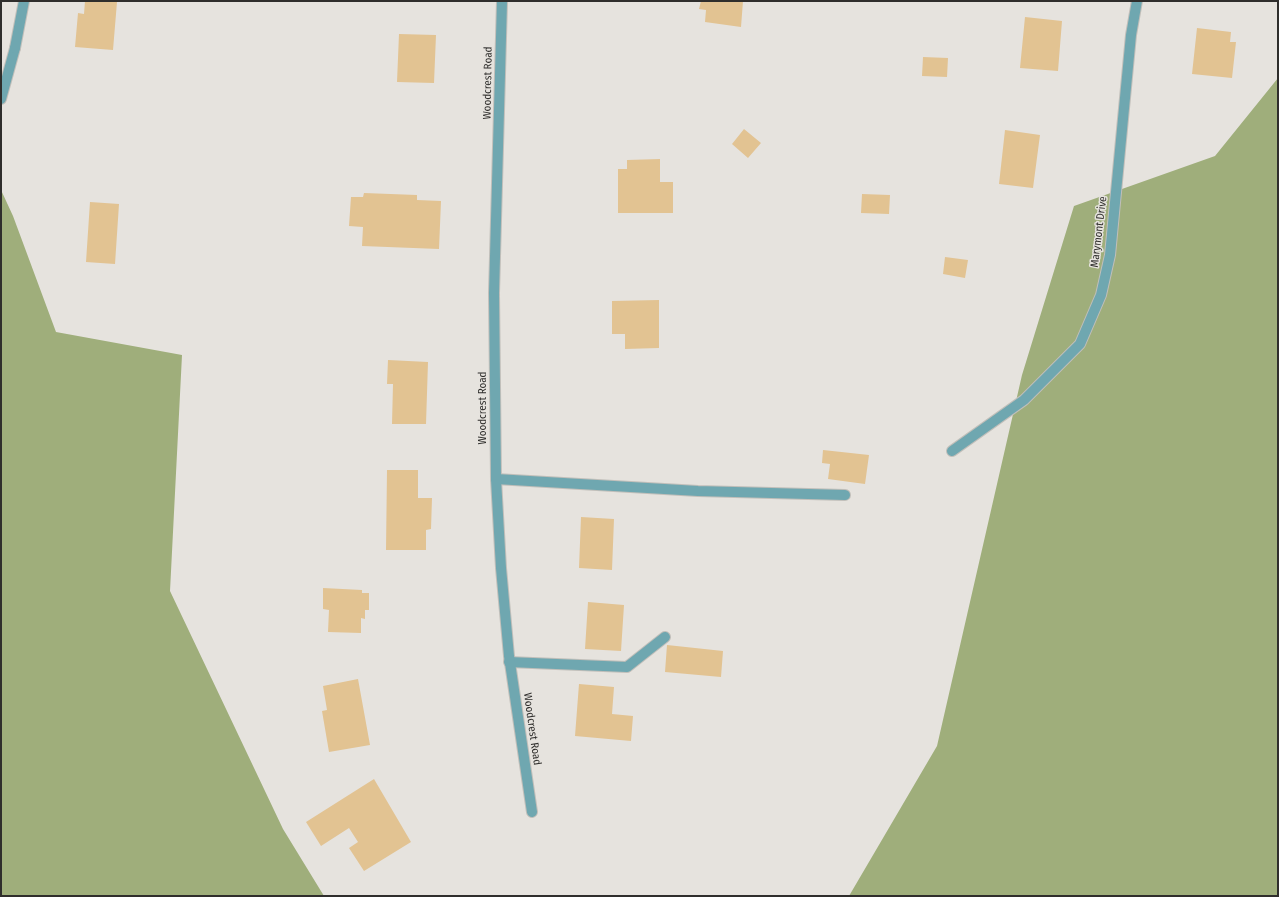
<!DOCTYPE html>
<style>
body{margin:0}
#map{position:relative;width:1279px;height:897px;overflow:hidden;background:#e6e3de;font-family:"Fira Sans Condensed",sans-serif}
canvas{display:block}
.frame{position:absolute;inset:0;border:2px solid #2f2e2c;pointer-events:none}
</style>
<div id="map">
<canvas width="1279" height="897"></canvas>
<div class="frame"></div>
</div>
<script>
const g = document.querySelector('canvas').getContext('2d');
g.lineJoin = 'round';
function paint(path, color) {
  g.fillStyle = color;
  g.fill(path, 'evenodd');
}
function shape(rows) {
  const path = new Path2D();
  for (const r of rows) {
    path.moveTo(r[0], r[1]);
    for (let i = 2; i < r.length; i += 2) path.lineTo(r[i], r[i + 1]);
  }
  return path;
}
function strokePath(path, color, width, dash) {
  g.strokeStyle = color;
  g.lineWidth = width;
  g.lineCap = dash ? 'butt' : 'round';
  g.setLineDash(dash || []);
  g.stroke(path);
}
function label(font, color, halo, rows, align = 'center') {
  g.font = font + ' "Fira Sans Condensed",sans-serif';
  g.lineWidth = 3;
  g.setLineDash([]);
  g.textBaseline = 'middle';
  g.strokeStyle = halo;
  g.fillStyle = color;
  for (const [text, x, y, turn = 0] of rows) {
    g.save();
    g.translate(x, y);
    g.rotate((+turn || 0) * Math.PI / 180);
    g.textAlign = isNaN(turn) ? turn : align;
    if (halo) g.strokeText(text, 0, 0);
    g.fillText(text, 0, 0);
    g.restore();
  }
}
paint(shape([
 [1278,78,1278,896,849,896,937,746,1022,375,1074,206,1215,156],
 [1,190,13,216,56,332,182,355,170,591,283,829,324,896,1,896]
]), '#9fae7b');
paint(shape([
 [85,1,117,2,113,50,75,47,78,13,84,14],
 [701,1,743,1,741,27,705,22,706,10,699,9],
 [1025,17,1062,21,1058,71,1020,68],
 [1197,28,1231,32,1230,42,1236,42,1232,78,1192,74],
 [399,34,436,35,434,83,397,82],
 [923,57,948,58,947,77,922,76],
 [744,129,761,143,748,158,732,144],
 [1005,130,1040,135,1033,188,999,184],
 [660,159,660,182,673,182,673,213,618,213,618,169,627,169,627,160],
 [364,193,417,195,417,200,441,201,439,249,362,246,363,227,349,226,351,197,363,197],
 [862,194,890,195,889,214,861,213],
 [90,202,119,204,115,264,86,262],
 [945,257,968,260,965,278,943,274],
 [659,300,659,348,625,349,625,334,612,334,612,301],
 [388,360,428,362,426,424,392,424,393,384,387,384],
 [823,450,869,455,865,484,828,479,830,464,822,463],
 [387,470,418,470,418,498,432,498,431,529,426,530,426,550,386,550],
 [581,517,614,519,612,570,579,568],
 [323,588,362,590,362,593,369,593,369,610,365,610,365,619,361,618,361,633,328,632,329,610,323,609],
 [588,602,624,605,621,651,585,649],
 [667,645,723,651,721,677,665,672],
 [358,679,370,745,329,752,322,711,327,710,323,686],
 [579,684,614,687,612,714,633,716,631,741,575,736],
 [374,779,411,842,364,871,349,848,358,842,349,828,321,846,306,822]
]), '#e2c392');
const lane = shape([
 [1,99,15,48],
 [496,479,698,491,845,495],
 [509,662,627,667,665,637]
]);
const street = shape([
 [502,1,494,293,496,479,501,568,509,656,532,812],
 [15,48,24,1],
 [952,451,1024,400,1080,344,1101,295,1110,255,1131,35,1137,1]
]);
strokePath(lane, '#c1bfba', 12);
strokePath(street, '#c1bfba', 12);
strokePath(lane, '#6fa7b0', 10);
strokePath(street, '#6fa7b0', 10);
label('11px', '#2f2e2c', '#e6e3de', [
 ["Woodcrest Road",488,83,-89],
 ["Marymont Drive",1099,232,-83],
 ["Woodcrest Road",483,408,-90],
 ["Woodcrest Road",532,729,82]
]);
</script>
